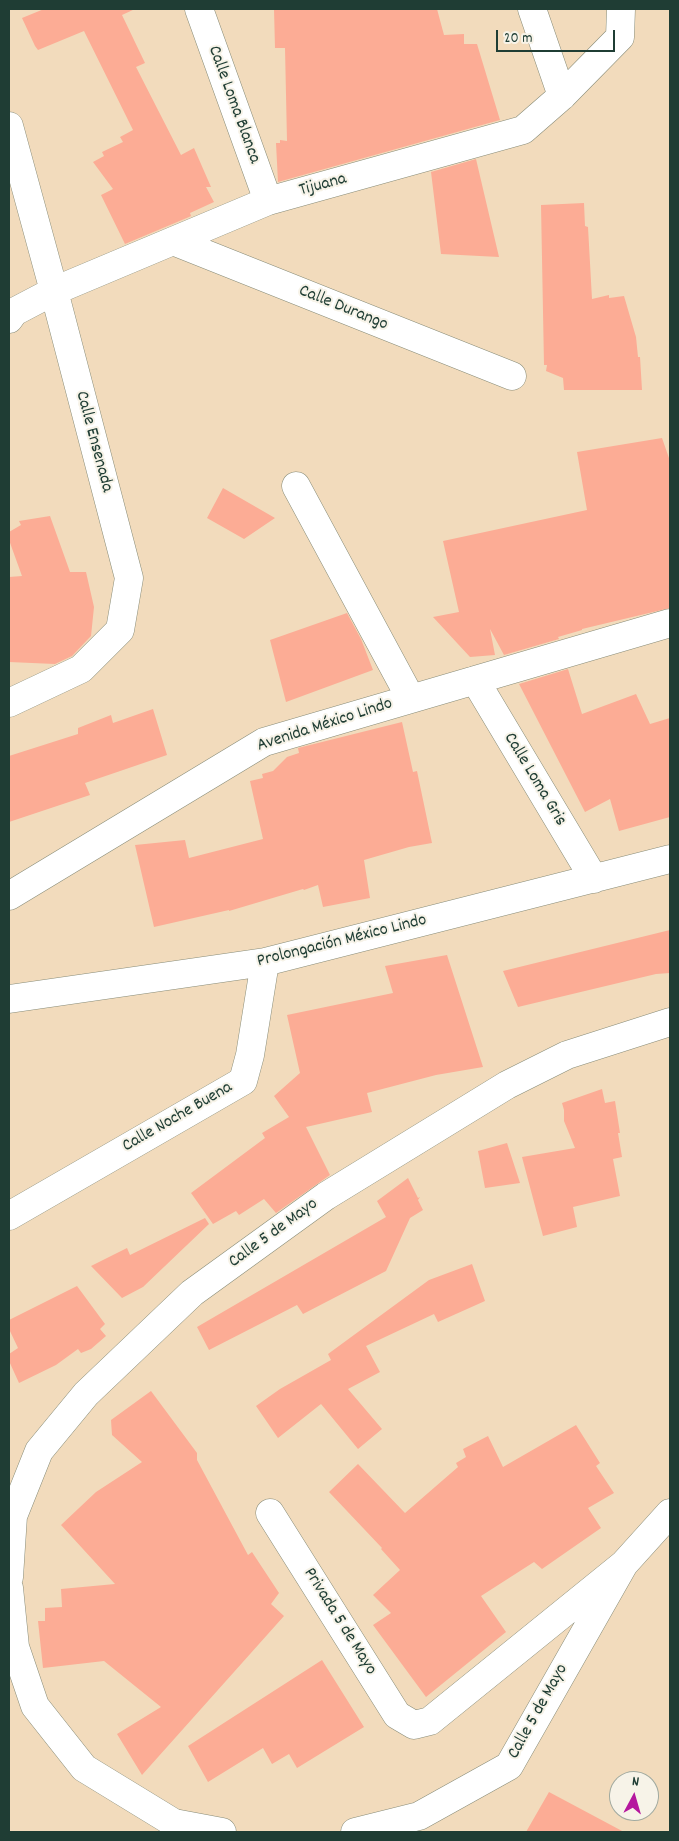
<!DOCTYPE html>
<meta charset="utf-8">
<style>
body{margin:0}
#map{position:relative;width:679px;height:1841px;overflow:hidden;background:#f2dbbc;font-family:Dekko,sans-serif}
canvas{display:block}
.frame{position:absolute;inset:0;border:10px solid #1f3d34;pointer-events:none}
.north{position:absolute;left:609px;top:1771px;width:50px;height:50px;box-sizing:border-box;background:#f7f3e8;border:1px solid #a1aaa0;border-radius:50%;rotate:6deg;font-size:14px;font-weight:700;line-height:20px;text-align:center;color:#1f3d34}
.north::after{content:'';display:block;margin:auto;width:18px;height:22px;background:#b5179e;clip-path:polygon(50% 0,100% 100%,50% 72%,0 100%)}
.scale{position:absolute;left:496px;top:30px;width:119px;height:22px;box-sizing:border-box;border:2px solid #1f3d34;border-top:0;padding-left:6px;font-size:15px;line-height:18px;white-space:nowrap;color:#1f3d34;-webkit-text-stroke:4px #f7f3e8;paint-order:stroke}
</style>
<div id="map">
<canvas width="679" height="1841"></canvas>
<div class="frame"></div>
<div class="north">N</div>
<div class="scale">20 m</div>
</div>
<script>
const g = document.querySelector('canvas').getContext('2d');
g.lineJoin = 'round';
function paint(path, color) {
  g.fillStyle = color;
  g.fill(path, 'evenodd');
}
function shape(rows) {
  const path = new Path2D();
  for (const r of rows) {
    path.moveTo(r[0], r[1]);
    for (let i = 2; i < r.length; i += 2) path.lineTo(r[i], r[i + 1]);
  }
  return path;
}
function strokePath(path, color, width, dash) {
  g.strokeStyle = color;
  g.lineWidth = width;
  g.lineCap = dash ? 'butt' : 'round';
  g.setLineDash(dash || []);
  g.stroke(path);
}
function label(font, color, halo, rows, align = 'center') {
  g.font = font + ' Dekko,sans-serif';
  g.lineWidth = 4;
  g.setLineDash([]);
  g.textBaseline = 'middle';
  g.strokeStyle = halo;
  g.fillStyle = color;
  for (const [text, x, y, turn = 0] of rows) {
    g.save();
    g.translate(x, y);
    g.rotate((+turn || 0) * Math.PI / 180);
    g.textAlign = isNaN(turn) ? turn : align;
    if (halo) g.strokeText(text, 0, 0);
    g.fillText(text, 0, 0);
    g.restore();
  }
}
paint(shape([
 [44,9,135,9,122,15,145,63,136,67,181,155,194,148,211,187,206,187,214,202,190,213,191,216,189,217,125,244,101,195,113,189,93,162,104,156,102,152,123,142,120,137,133,130,84,31,38,50,35,46,22,18],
 [274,9,437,9,444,35,464,34,464,44,477,44,500,120,278,182,276,143,280,143,280,140,287,141,285,48,275,48],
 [476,159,499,257,441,254,431,172],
 [584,203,585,226,588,227,592,299,609,295,609,298,624,296,636,337,638,357,640,357,642,390,564,390,563,378,546,371,547,365,544,365,541,205],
 [662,438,670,461,670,608,582,629,582,630,558,637,559,639,504,655,490,629,495,655,470,657,433,617,459,612,443,541,587,510,577,452],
 [223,488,275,518,244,539,207,518],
 [50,516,70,572,86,572,94,607,91,636,72,656,55,664,9,662,9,577,22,576,9,540,9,532,21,525,19,521],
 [347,613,361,639,373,670,286,702,270,640],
 [568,669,582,714,636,694,650,724,670,718,670,817,619,831,610,799,585,812,519,684],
 [153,709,167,755,85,783,90,795,9,822,9,756,78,734,78,728,111,715,113,723],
 [402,722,413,772,417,771,432,843,409,847,364,860,370,898,323,907,318,885,304,890,303,889,229,911,229,910,154,927,135,845,185,840,189,858,263,839,250,781,263,778,262,774,273,771,287,757,299,753,298,748],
 [670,930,670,973,656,974,518,1007,503,971],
 [447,955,483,1067,436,1075,367,1093,372,1112,306,1127,330,1175,276,1213,264,1199,239,1215,236,1211,213,1224,191,1193,265,1138,262,1133,289,1117,274,1096,300,1073,287,1015,393,993,385,966],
 [602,1089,605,1103,615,1101,620,1133,618,1133,622,1157,613,1159,620,1196,573,1207,577,1227,543,1236,522,1157,575,1148,564,1121,564,1110,562,1103],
 [507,1143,520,1183,485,1188,478,1151],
 [408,1178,418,1198,420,1197,418,1200,423,1210,410,1218,386,1271,303,1314,297,1305,209,1350,197,1327,386,1217,377,1201],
 [205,1218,209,1224,143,1287,122,1298,91,1266,127,1248,130,1255],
 [472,1264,485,1301,438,1322,434,1314,366,1346,380,1372,348,1389,382,1429,358,1449,321,1404,278,1438,256,1406,280,1389,331,1360,328,1354,429,1280],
 [77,1286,105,1324,100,1329,106,1336,91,1349,81,1353,78,1349,56,1365,19,1383,9,1361,9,1354,18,1348,9,1329,9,1320],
 [151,1391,197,1453,197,1460,248,1555,252,1552,279,1593,271,1604,284,1616,142,1775,117,1734,161,1707,104,1661,43,1668,38,1621,45,1621,45,1608,62,1607,61,1589,115,1584,61,1525,96,1492,142,1462,112,1435,111,1420],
 [576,1425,600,1463,596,1466,614,1493,588,1508,601,1528,542,1569,534,1562,481,1596,506,1632,426,1697,373,1625,391,1613,373,1595,400,1570,381,1549,382,1548,329,1492,358,1464,405,1513,458,1467,456,1463,466,1457,463,1449,488,1436,503,1467],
 [322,1660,364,1727,297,1768,289,1754,272,1764,263,1748,208,1782,188,1746],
 [549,1792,624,1832,526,1832]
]), '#fcac95');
const minor = shape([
 [199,9,268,201],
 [532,9,562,96],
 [9,126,54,291,129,578,120,630,81,669,9,703],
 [173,241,512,376],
 [9,319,14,312,54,291,268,201,523,130,562,96,620,37,621,9],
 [296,486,411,699],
 [475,680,594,879],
 [9,896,264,742,670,623],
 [9,999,265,962,670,859],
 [9,1216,243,1081,250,1055,265,962],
 [270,1513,397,1715,414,1725,430,1721,624,1564],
 [9,1577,13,1516,39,1451,86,1394,192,1293,326,1196,507,1085,567,1055,670,1022],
 [9,1588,15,1647,35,1706,84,1768,174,1823,222,1832],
 [355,1832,419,1816,509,1766,624,1564,670,1513]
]);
strokePath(minor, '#888c78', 29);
strokePath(minor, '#fff', 28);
label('18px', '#1f3d34', '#f7f3e8', [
 ["Calle Loma Blanca",233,105,70],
 ["Tijuana",323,186,-15],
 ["Calle Durango",343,309,22],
 ["Calle Ensenada",93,442,75],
 ["Avenida México Lindo",325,726,-18],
 ["Calle Loma Gris",534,780,59],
 ["Prolongación México Lindo",342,942,-14],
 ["Calle Noche Buena",178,1118,-30],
 ["Calle 5 de Mayo",274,1234,-36],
 ["Privada 5 de Mayo",339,1622,58],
 ["Calle 5 de Mayo",539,1712,-61]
]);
</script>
